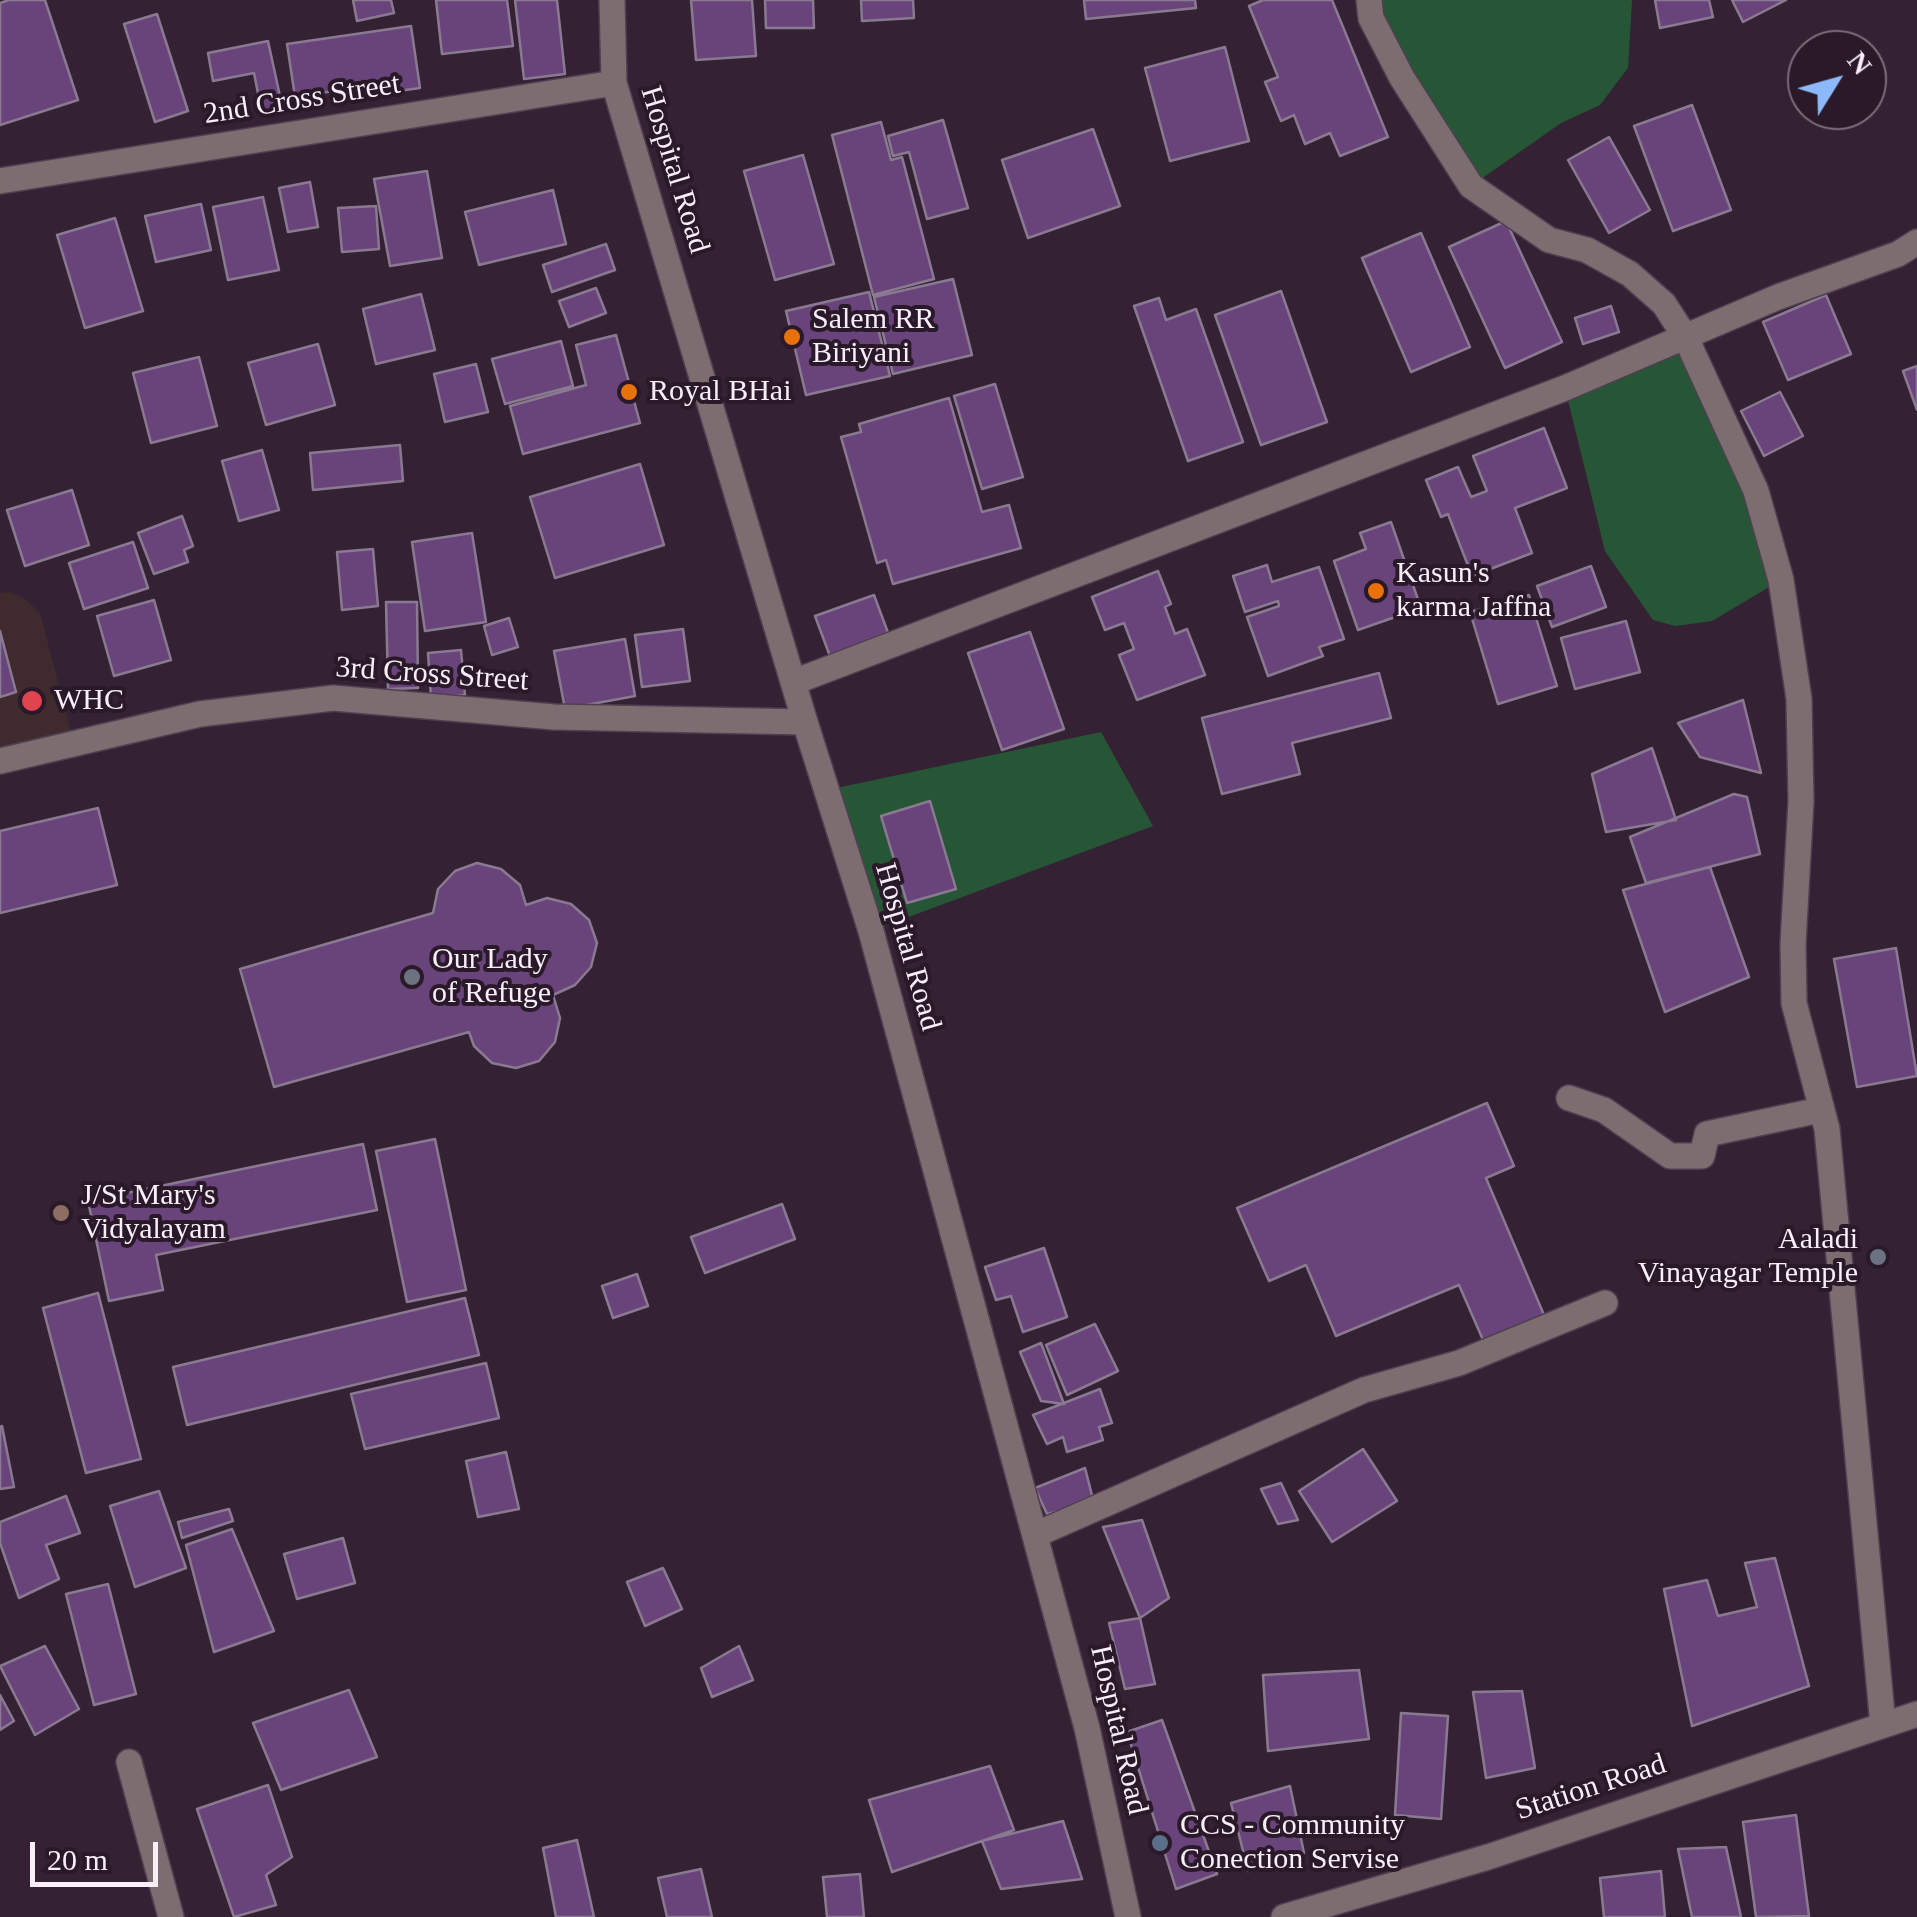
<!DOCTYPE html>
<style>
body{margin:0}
#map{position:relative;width:1917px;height:1917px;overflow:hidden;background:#342234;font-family:Georgia,serif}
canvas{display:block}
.north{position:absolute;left:1787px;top:30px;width:100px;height:100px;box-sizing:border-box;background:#2a1929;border:2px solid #7d6e7c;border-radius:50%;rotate:53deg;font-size:28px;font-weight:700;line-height:40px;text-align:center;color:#faeef9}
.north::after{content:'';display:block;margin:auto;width:35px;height:45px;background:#8cb9fc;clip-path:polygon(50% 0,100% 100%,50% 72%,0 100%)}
.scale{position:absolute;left:30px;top:1842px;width:128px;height:45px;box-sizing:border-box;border:5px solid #faeef9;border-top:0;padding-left:12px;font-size:30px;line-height:35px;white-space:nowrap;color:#faeef9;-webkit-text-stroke:8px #2a1929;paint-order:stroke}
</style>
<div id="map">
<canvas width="1917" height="1917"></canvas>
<div class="north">N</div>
<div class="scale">20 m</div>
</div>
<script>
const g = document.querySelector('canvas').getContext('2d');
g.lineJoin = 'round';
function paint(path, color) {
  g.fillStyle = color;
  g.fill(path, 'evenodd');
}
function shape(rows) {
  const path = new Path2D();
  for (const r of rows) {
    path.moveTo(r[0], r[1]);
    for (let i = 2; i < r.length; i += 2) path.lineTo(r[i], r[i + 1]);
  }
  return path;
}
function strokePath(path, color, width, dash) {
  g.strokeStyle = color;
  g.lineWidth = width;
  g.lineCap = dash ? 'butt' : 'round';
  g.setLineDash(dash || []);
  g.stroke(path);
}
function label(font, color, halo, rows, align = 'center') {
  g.font = font + ' Georgia,serif';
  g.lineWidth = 8;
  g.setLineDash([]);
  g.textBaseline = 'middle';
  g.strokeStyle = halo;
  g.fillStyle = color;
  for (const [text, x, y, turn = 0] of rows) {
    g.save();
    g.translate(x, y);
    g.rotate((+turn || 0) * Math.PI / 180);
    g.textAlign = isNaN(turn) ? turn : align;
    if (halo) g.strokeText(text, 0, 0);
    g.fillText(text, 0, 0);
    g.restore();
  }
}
paint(shape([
 [9,592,24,598,40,613,74,743,0,761,0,593]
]), '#3f2b2d');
paint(shape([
 [1369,0,1632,0,1628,68,1600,105,1561,123,1471,186],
 [1686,338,1781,580,1712,621,1675,626,1653,620,1605,551,1565,388],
 [1101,732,1153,826,871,931,827,790]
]), '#275637');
const building = shape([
 [9,0,45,0,78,100,0,125,0,3,9,0],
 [353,0,391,0,394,13,357,21,353,0],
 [436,0,507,0,513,46,442,54,436,0],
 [515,0,557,0,565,74,524,79,515,0],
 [691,0,752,0,756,56,696,60,691,0],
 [765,0,813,0,814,28,766,28,765,0],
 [861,0,913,0,914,18,862,21,861,0],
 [1084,0,1195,0,1196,8,1086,19,1084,0],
 [1263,0,1332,0,1388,137,1340,156,1330,133,1305,144,1294,115,1281,121,1265,82,1278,77,1249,6,1263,0],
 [1655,0,1709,0,1713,17,1660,28,1655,0],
 [1732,0,1786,0,1743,22,1732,0],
 [157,14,188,111,155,122,124,24,157,14],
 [411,26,420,88,335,100,334,91,295,97,287,44,411,26],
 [268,41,283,110,262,114,254,73,213,81,208,53,268,41],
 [1225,47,1249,141,1170,161,1145,68,1225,47],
 [1692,105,1731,210,1673,231,1634,126,1692,105],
 [943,120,968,208,927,219,909,152,893,156,888,136,943,120],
 [881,122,891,160,902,157,934,279,873,295,832,135,881,122],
 [1093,129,1120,206,1028,238,1002,160,1093,129],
 [1609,137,1650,210,1609,233,1568,160,1609,137],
 [803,155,834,264,775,280,744,171,803,155],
 [427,171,442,258,390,266,374,179,427,171],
 [310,182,318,227,288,232,279,188,310,182],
 [553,190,566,244,479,265,465,212,553,190],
 [263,197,279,270,228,280,213,207,263,197],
 [201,204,211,250,156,262,145,216,201,204],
 [376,206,379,249,342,252,338,208,376,206],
 [115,218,143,311,85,328,57,235,115,218],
 [1506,221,1562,342,1505,368,1449,247,1506,221],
 [1421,233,1470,347,1411,372,1362,258,1421,233],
 [606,244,615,270,552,292,543,265,606,244],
 [953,279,972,355,893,374,874,297,953,279],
 [596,288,606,313,569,327,559,301,596,288],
 [1281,291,1327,422,1261,445,1215,315,1281,291],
 [869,292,890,376,806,395,786,311,869,292],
 [421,294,435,350,376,364,363,309,421,294],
 [1826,295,1851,354,1788,380,1763,322,1826,295],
 [1159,298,1166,320,1196,309,1243,442,1188,461,1134,306,1159,298],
 [1611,306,1619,332,1583,344,1575,318,1611,306],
 [616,335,640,423,523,454,510,406,586,385,576,345,616,335],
 [561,341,573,386,505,404,492,359,561,341],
 [318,344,335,405,266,425,248,363,318,344],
 [199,357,217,426,151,443,133,373,199,357],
 [476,364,488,412,445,422,434,374,476,364],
 [1917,366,1917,410,1903,371,1917,366],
 [995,384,1023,477,982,489,954,396,995,384],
 [1780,392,1803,436,1764,456,1741,411,1780,392],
 [949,398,982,512,1009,505,1021,548,893,584,886,560,877,563,841,437,861,432,859,424,949,398],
 [1544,428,1567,488,1515,508,1532,553,1472,576,1448,514,1441,517,1426,480,1458,467,1471,497,1487,491,1473,456,1544,428],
 [400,445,403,481,313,490,310,453,400,445],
 [262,450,279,510,239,521,222,461,262,450],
 [640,464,664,545,555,578,530,497,640,464],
 [72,490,89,545,25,566,7,510,72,490],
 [182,516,193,546,184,550,188,562,154,574,138,533,182,516],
 [1391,522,1421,608,1358,630,1334,561,1366,549,1360,533,1391,522],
 [472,533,486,622,425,631,412,542,472,533],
 [133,542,148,588,84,609,69,563,133,542],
 [373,549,378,606,342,610,337,552,373,549],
 [1267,565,1272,582,1319,567,1344,639,1319,647,1323,656,1268,676,1247,617,1279,606,1278,601,1245,612,1233,576,1267,565],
 [1591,566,1606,607,1552,627,1537,586,1591,566],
 [1158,571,1171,604,1165,607,1175,634,1187,629,1205,675,1137,700,1119,655,1134,649,1124,623,1105,630,1092,597,1158,571],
 [874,595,890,638,831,659,815,616,874,595],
 [1529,595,1557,686,1498,704,1470,612,1529,595],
 [154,600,171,660,114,676,97,616,154,600],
 [386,602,417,602,418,688,388,689,386,602],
 [509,618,518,647,492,655,484,626,509,618],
 [1626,621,1640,672,1575,689,1561,638,1626,621],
 [683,629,690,681,642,687,635,635,683,629],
 [0,631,16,692,0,697,0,631],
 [1030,632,1064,729,1002,750,968,653,1030,632],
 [625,639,635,696,565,709,554,651,625,639],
 [461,650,465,695,431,698,428,653,461,650],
 [1379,673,1391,718,1292,743,1300,774,1222,794,1202,718,1379,673],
 [1743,700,1761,773,1700,757,1678,723,1743,700],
 [1652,748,1676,820,1606,832,1592,774,1652,748],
 [1734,794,1747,797,1760,854,1646,883,1630,837,1734,794],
 [930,801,956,889,907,903,881,816,930,801],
 [98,808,117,885,0,913,0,831,98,808],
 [477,863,501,869,520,885,526,905,547,898,571,904,589,920,597,943,591,967,575,985,553,995,560,1018,555,1042,539,1061,516,1068,492,1063,474,1046,469,1032,274,1087,240,969,433,913,438,889,455,871,477,863],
 [1710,867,1749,977,1665,1012,1623,890,1710,867],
 [1896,948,1917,1076,1857,1087,1834,959,1896,948],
 [1487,1103,1514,1166,1486,1178,1544,1315,1483,1340,1459,1285,1336,1336,1306,1265,1269,1281,1237,1208,1487,1103],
 [435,1139,466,1290,407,1302,376,1151,435,1139],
 [363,1144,377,1210,156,1255,163,1290,109,1301,88,1201,363,1144],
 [782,1204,795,1239,705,1273,691,1237,782,1204],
 [1044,1248,1067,1317,1023,1332,1011,1296,996,1300,985,1267,1044,1248],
 [637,1274,648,1306,613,1318,602,1286,637,1274],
 [98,1293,141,1459,86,1473,43,1308,98,1293],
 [465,1298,479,1355,187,1425,173,1367,465,1298],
 [1095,1324,1118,1371,1067,1395,1046,1345,1095,1324],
 [1041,1343,1064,1404,1041,1401,1020,1352,1041,1343],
 [486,1363,499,1418,365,1449,351,1394,486,1363],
 [1100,1389,1112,1423,1099,1427,1103,1440,1067,1452,1063,1437,1047,1444,1033,1415,1100,1389],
 [2,1426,14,1487,0,1489,0,1427,2,1426],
 [1363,1449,1397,1501,1332,1542,1299,1491,1363,1449],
 [506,1452,519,1509,478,1517,466,1461,506,1452],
 [1085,1468,1094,1503,1047,1514,1035,1488,1085,1468],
 [1281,1483,1298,1520,1278,1524,1261,1489,1281,1483],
 [159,1491,186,1568,135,1587,110,1506,159,1491],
 [66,1496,80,1533,46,1545,59,1579,19,1598,0,1543,0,1522,66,1496],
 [229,1509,233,1521,182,1538,178,1522,229,1509],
 [1142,1520,1169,1598,1140,1618,1103,1527,1142,1520],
 [232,1529,274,1631,214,1652,186,1545,232,1529],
 [343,1538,355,1583,297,1599,284,1554,343,1538],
 [1775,1558,1809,1686,1692,1726,1664,1589,1707,1580,1718,1616,1757,1607,1745,1563,1775,1558],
 [663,1568,682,1609,645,1626,627,1582,663,1568],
 [108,1584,136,1694,94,1705,66,1594,108,1584],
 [1140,1618,1155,1684,1125,1689,1109,1623,1140,1618],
 [45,1646,79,1709,35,1735,0,1666,45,1646],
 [739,1646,753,1680,712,1697,701,1668,739,1646],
 [1359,1670,1369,1739,1268,1751,1263,1675,1359,1670],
 [349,1690,377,1757,281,1790,253,1723,349,1690],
 [1522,1691,1535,1768,1486,1778,1473,1692,1522,1691],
 [0,1695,14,1721,0,1730,0,1695],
 [1401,1713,1448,1716,1441,1819,1395,1815,1401,1713],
 [1162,1720,1217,1874,1176,1889,1127,1732,1162,1720],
 [990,1766,1014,1830,892,1872,869,1800,990,1766],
 [268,1785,292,1857,266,1875,276,1905,234,1917,197,1809,268,1785],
 [1290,1786,1304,1853,1248,1871,1231,1803,1290,1786],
 [1796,1815,1809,1916,1756,1917,1743,1822,1796,1815],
 [1063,1821,1082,1879,1001,1889,982,1841,1063,1821],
 [577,1840,594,1917,556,1917,543,1848,577,1840],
 [1726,1847,1741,1917,1692,1917,1678,1849,1726,1847],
 [701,1869,712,1917,667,1917,658,1878,701,1869],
 [1661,1871,1665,1917,1604,1917,1600,1878,1661,1871],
 [860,1874,864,1917,827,1917,823,1877,860,1874]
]);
paint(building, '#69447b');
strokePath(building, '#897a92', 2.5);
const minor = shape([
 [612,0,614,83,805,722,871,931,1087,1728,1128,1917],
 [1369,0,1371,18,1402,78,1471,186,1549,240,1587,250,1630,274,1664,304,1686,338,1756,491,1781,580,1799,699,1801,801,1793,944,1794,1003,1827,1129,1883,1725],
 [0,181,614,83],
 [794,682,1565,388,1778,297,1898,254,1917,242],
 [0,761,200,714,333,698,554,717,805,722],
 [1569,1098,1604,1110,1670,1156,1702,1156,1707,1134,1820,1110],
 [1035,1535,1364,1390,1459,1363,1605,1303],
 [129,1762,171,1917],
 [1284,1917,1488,1857,1917,1714]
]);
strokePath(minor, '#503f50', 28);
strokePath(minor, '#7b6d70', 25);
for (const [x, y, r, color] of [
 [792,337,10,"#e8710a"],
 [629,392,10,"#e8710a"],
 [1376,591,10,"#e8710a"],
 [32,701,12,"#e0444e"],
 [412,977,10,"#6b7280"],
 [61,1213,10,"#8d6e63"],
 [1878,1257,10,"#6b7280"],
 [1160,1843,10,"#5c6f8a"]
]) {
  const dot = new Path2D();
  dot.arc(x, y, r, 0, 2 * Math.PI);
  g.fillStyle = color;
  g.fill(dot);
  strokePath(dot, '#2a1929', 4);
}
label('30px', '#faeef9', '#2a1929', [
 ["2nd Cross Street",302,100,-9],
 ["Hospital Road",674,170,73],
 ["3rd Cross Street",432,675,4],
 ["Hospital Road",907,947,74],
 ["Hospital Road",1118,1730,77],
 ["Station Road",1591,1788,-18]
]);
label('30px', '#faeef9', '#2a1929', [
 ["Salem RR",812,320],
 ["Biriyani",812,354],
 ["Royal BHai",649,392],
 ["Kasun's",1396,574],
 ["karma Jaffna",1396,608],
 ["WHC",54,701],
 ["Our Lady",432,960],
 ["of Refuge",432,994],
 ["J/St Mary's",81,1196],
 ["Vidyalayam",81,1230],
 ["Aaladi",1858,1240,"right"],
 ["Vinayagar Temple",1858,1274,"right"],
 ["CCS - Community",1180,1826],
 ["Conection Servise",1180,1860]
], 'left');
</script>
